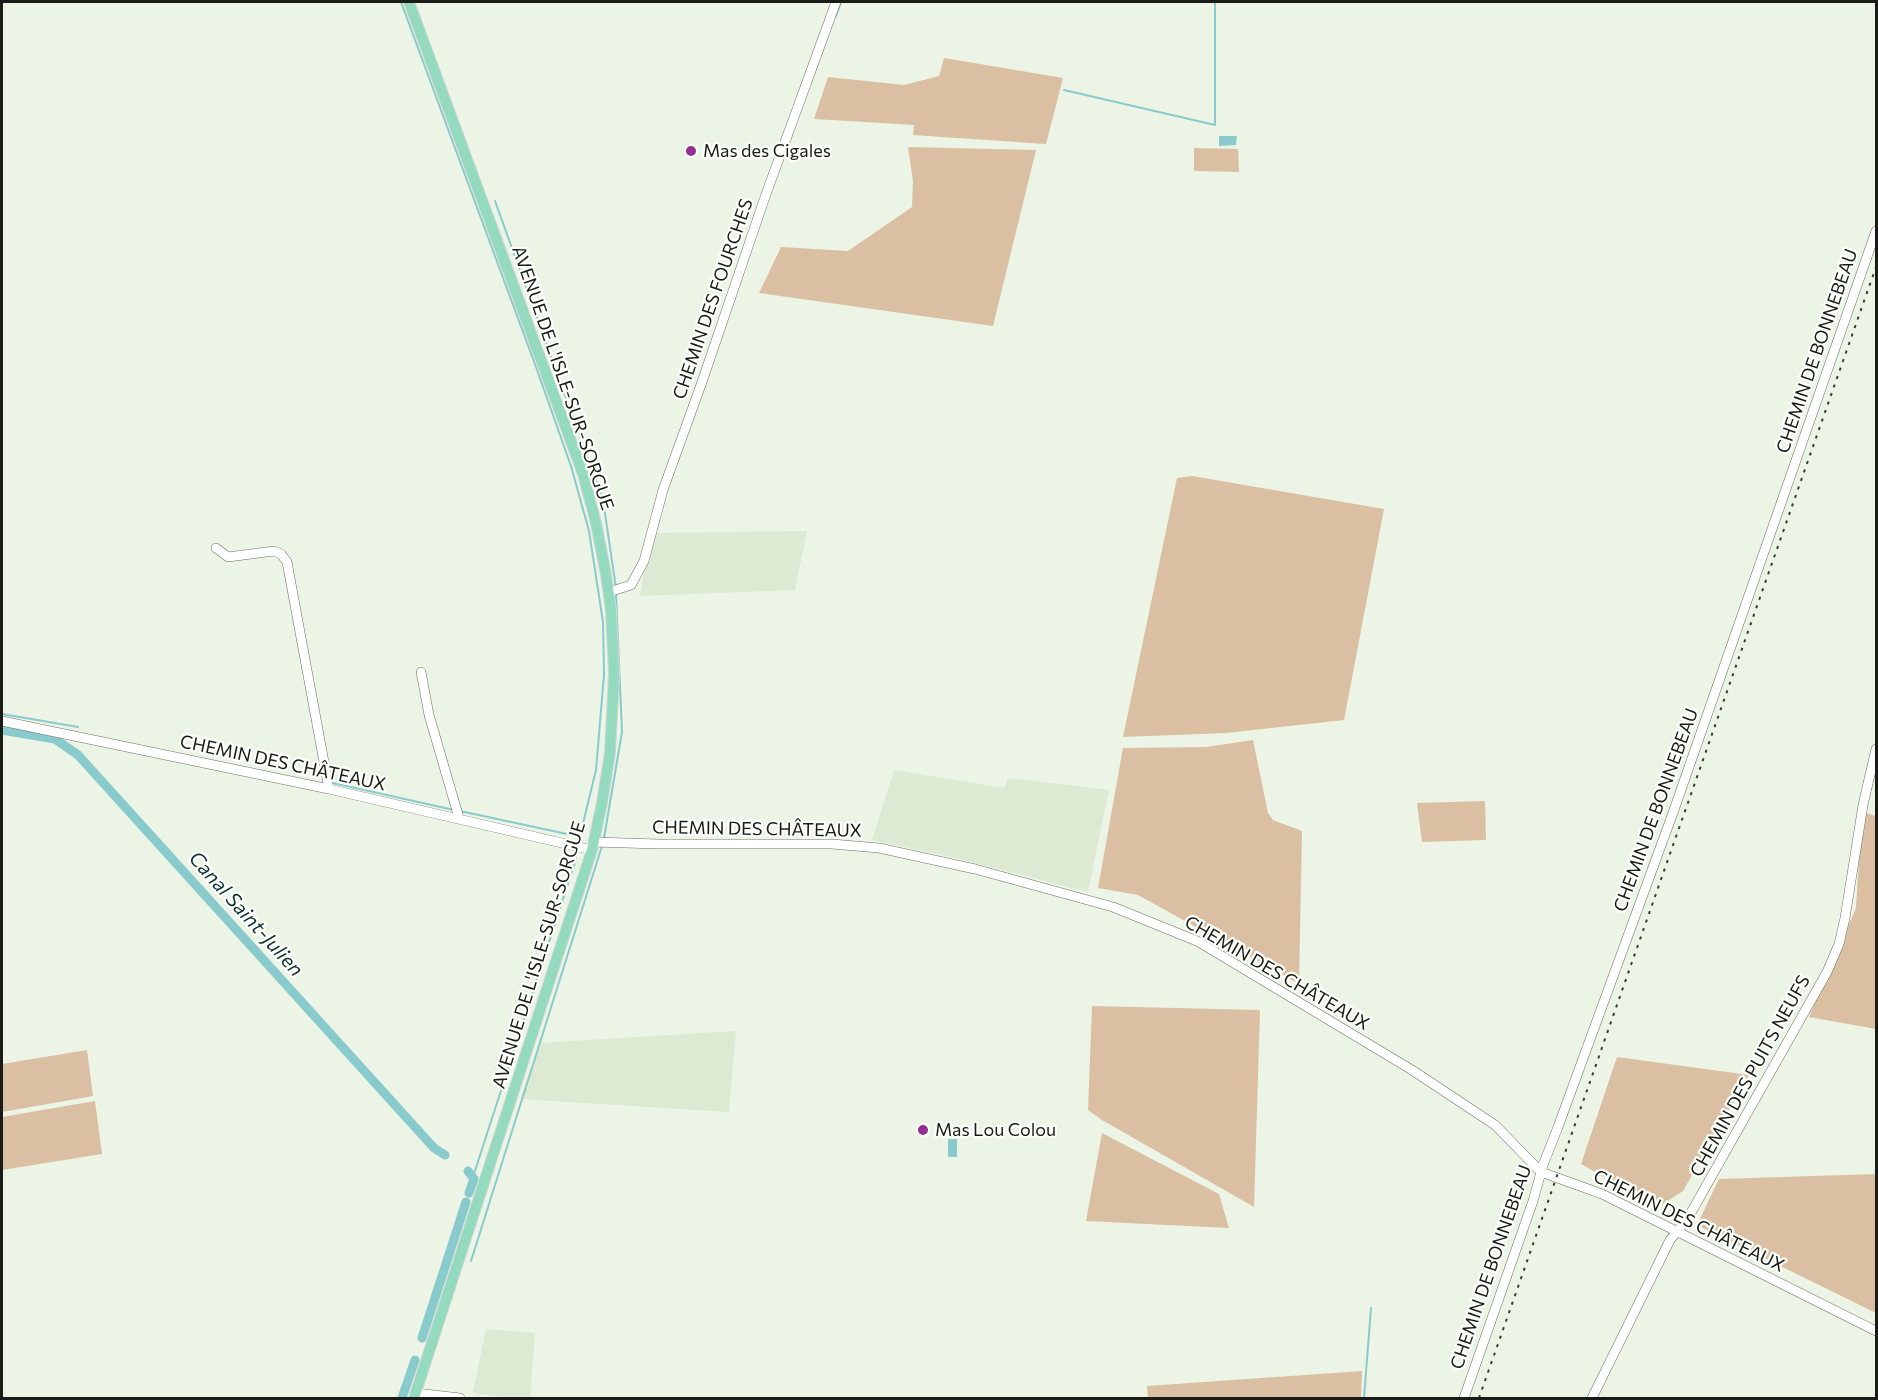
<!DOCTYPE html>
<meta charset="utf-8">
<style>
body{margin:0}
#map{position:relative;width:1878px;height:1400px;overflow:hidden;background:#ebf4e5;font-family:Commissioner,sans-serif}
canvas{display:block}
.frame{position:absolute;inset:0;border:3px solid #181b16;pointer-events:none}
</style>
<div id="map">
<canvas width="1878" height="1400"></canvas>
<div class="frame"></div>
</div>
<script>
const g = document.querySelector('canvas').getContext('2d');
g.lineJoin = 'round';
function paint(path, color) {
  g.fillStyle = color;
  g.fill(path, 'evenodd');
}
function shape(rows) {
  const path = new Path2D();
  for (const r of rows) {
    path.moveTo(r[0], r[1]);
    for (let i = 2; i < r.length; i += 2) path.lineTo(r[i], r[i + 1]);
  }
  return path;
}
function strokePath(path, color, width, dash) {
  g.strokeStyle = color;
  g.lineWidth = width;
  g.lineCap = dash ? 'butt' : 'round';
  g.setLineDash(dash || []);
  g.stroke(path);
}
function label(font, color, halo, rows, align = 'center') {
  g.font = font + ' Commissioner,sans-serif';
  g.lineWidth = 4.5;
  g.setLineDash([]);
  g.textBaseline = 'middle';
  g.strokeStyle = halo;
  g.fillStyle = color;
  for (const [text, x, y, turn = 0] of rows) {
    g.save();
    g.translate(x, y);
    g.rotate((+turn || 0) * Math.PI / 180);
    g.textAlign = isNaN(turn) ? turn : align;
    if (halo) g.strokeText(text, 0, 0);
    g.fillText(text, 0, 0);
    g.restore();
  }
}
paint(shape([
 [807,531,795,590,640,596,644,573,656,533],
 [894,770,1004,788,1008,778,1109,790,1088,892,956,858,872,840],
 [736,1031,729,1112,520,1099,540,1043],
 [486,1329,535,1333,530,1398,508,1398,473,1393]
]), '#dce9d3');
paint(shape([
 [944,58,1063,78,1046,144,913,135,914,125,814,119,828,77,904,85,939,76],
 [908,147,1036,150,993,326,759,293,781,247,848,251,912,207,913,181],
 [1194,148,1238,149,1239,172,1194,171],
 [1192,476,1384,509,1344,720,1226,733,1123,737,1177,478],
 [1253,740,1268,813,1273,820,1302,831,1299,984,1138,895,1098,888,1123,748,1206,747],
 [1485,801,1486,840,1422,842,1417,803],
 [1866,813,1876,816,1876,1029,1809,1017,1856,908,1860,843],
 [1092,1006,1260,1010,1254,1207,1102,1120,1088,1110],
 [87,1050,93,1096,2,1112,2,1064],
 [1617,1057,1749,1075,1683,1191,1658,1207,1581,1164],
 [95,1101,102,1154,2,1170,2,1117],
 [1102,1133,1219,1194,1229,1228,1086,1221],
 [1876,1174,1876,1313,1697,1225,1719,1179],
 [1362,1371,1361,1398,1148,1398,1147,1386]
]), '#dbbfa3');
paint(shape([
 [1219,136,1237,136,1236,145,1219,146],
 [948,1139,957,1139,957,1157,948,1157]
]), '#89cbcc');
strokePath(shape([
 [401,2,536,367,571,466,589,531,603,622,604,675,596,770,578,844],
 [836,16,841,2],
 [1064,90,1215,125,1215,2],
 [495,201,603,500,616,588],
 [2,714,78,727],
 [333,783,454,810],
 [460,811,567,834,580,832],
 [604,838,622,732,616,594],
 [473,1177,575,862,577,850],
 [471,1261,602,846],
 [1364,1398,1371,1308]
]), '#89cbcc', 2);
strokePath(shape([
 [2,730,55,739,78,755,434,1148,445,1155],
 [468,1171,474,1179,469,1193],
 [422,1338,466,1202],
 [402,1398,415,1360]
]), '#89cbcc', 9);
const minor = shape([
 [216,548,228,557,274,551,281,554,287,562,329,789],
 [609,592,631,585,644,561,663,490,702,382,765,197,836,2],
 [421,672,429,715,459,818],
 [2,721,329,789,592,850],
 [594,842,658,844,832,844,879,848,975,869,1113,907,1197,941,1412,1070,1495,1125,1541,1172,1602,1194,1876,1331],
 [416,1393,460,1398],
 [1464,1398,1533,1201,1543,1165,1558,1127,1674,810,1876,231],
 [1592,1398,1670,1240,1688,1218,1827,972,1839,944,1845,918,1863,805,1876,749]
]);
const major = shape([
 [409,2,583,474,596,523,606,575,611,610,614,674,610,753,602,803,592,850,414,1398]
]);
strokePath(minor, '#6a7264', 10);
strokePath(major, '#d5d6d5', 12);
strokePath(minor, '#fff', 9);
strokePath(major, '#94dabf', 10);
strokePath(shape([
 [1479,1398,1876,267]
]), '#383c35', 2, [3, 6]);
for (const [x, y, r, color] of [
 [691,151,6,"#962e92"],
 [923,1130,6,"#962e92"]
]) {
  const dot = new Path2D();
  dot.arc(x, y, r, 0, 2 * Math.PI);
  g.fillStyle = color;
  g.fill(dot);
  strokePath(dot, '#fdfffb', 2);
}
label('18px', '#181b16', '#fdfffb', [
 ["Mas des Cigales",703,151],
 ["Mas Lou Colou",935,1130]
], 'left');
label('18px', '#181b16', '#fdfffb', [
 ["CHEMIN DES FOURCHES",713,299,-71],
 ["CHEMIN DE BONNEBEAU",1817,351,-71],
 ["AVENUE DE L'ISLE-SUR-SORGUE",563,378,71],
 ["CHEMIN DES CHÂTEAUX",283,763,12],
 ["CHEMIN DE BONNEBEAU",1656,810,-70],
 ["CHEMIN DES CHÂTEAUX",757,829,1],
 ["AVENUE DE L'ISLE-SUR-SORGUE",539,955,-73],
 ["CHEMIN DES CHÂTEAUX",1277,973,30],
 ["CHEMIN DES PUITS NEUFS",1750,1076,-61],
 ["CHEMIN DES CHÂTEAUX",1689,1221,26],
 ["CHEMIN DE BONNEBEAU",1491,1267,-71]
]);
label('italic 20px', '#113233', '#fdfffb', [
 ["Canal Saint-Julien",246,914,48]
]);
</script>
